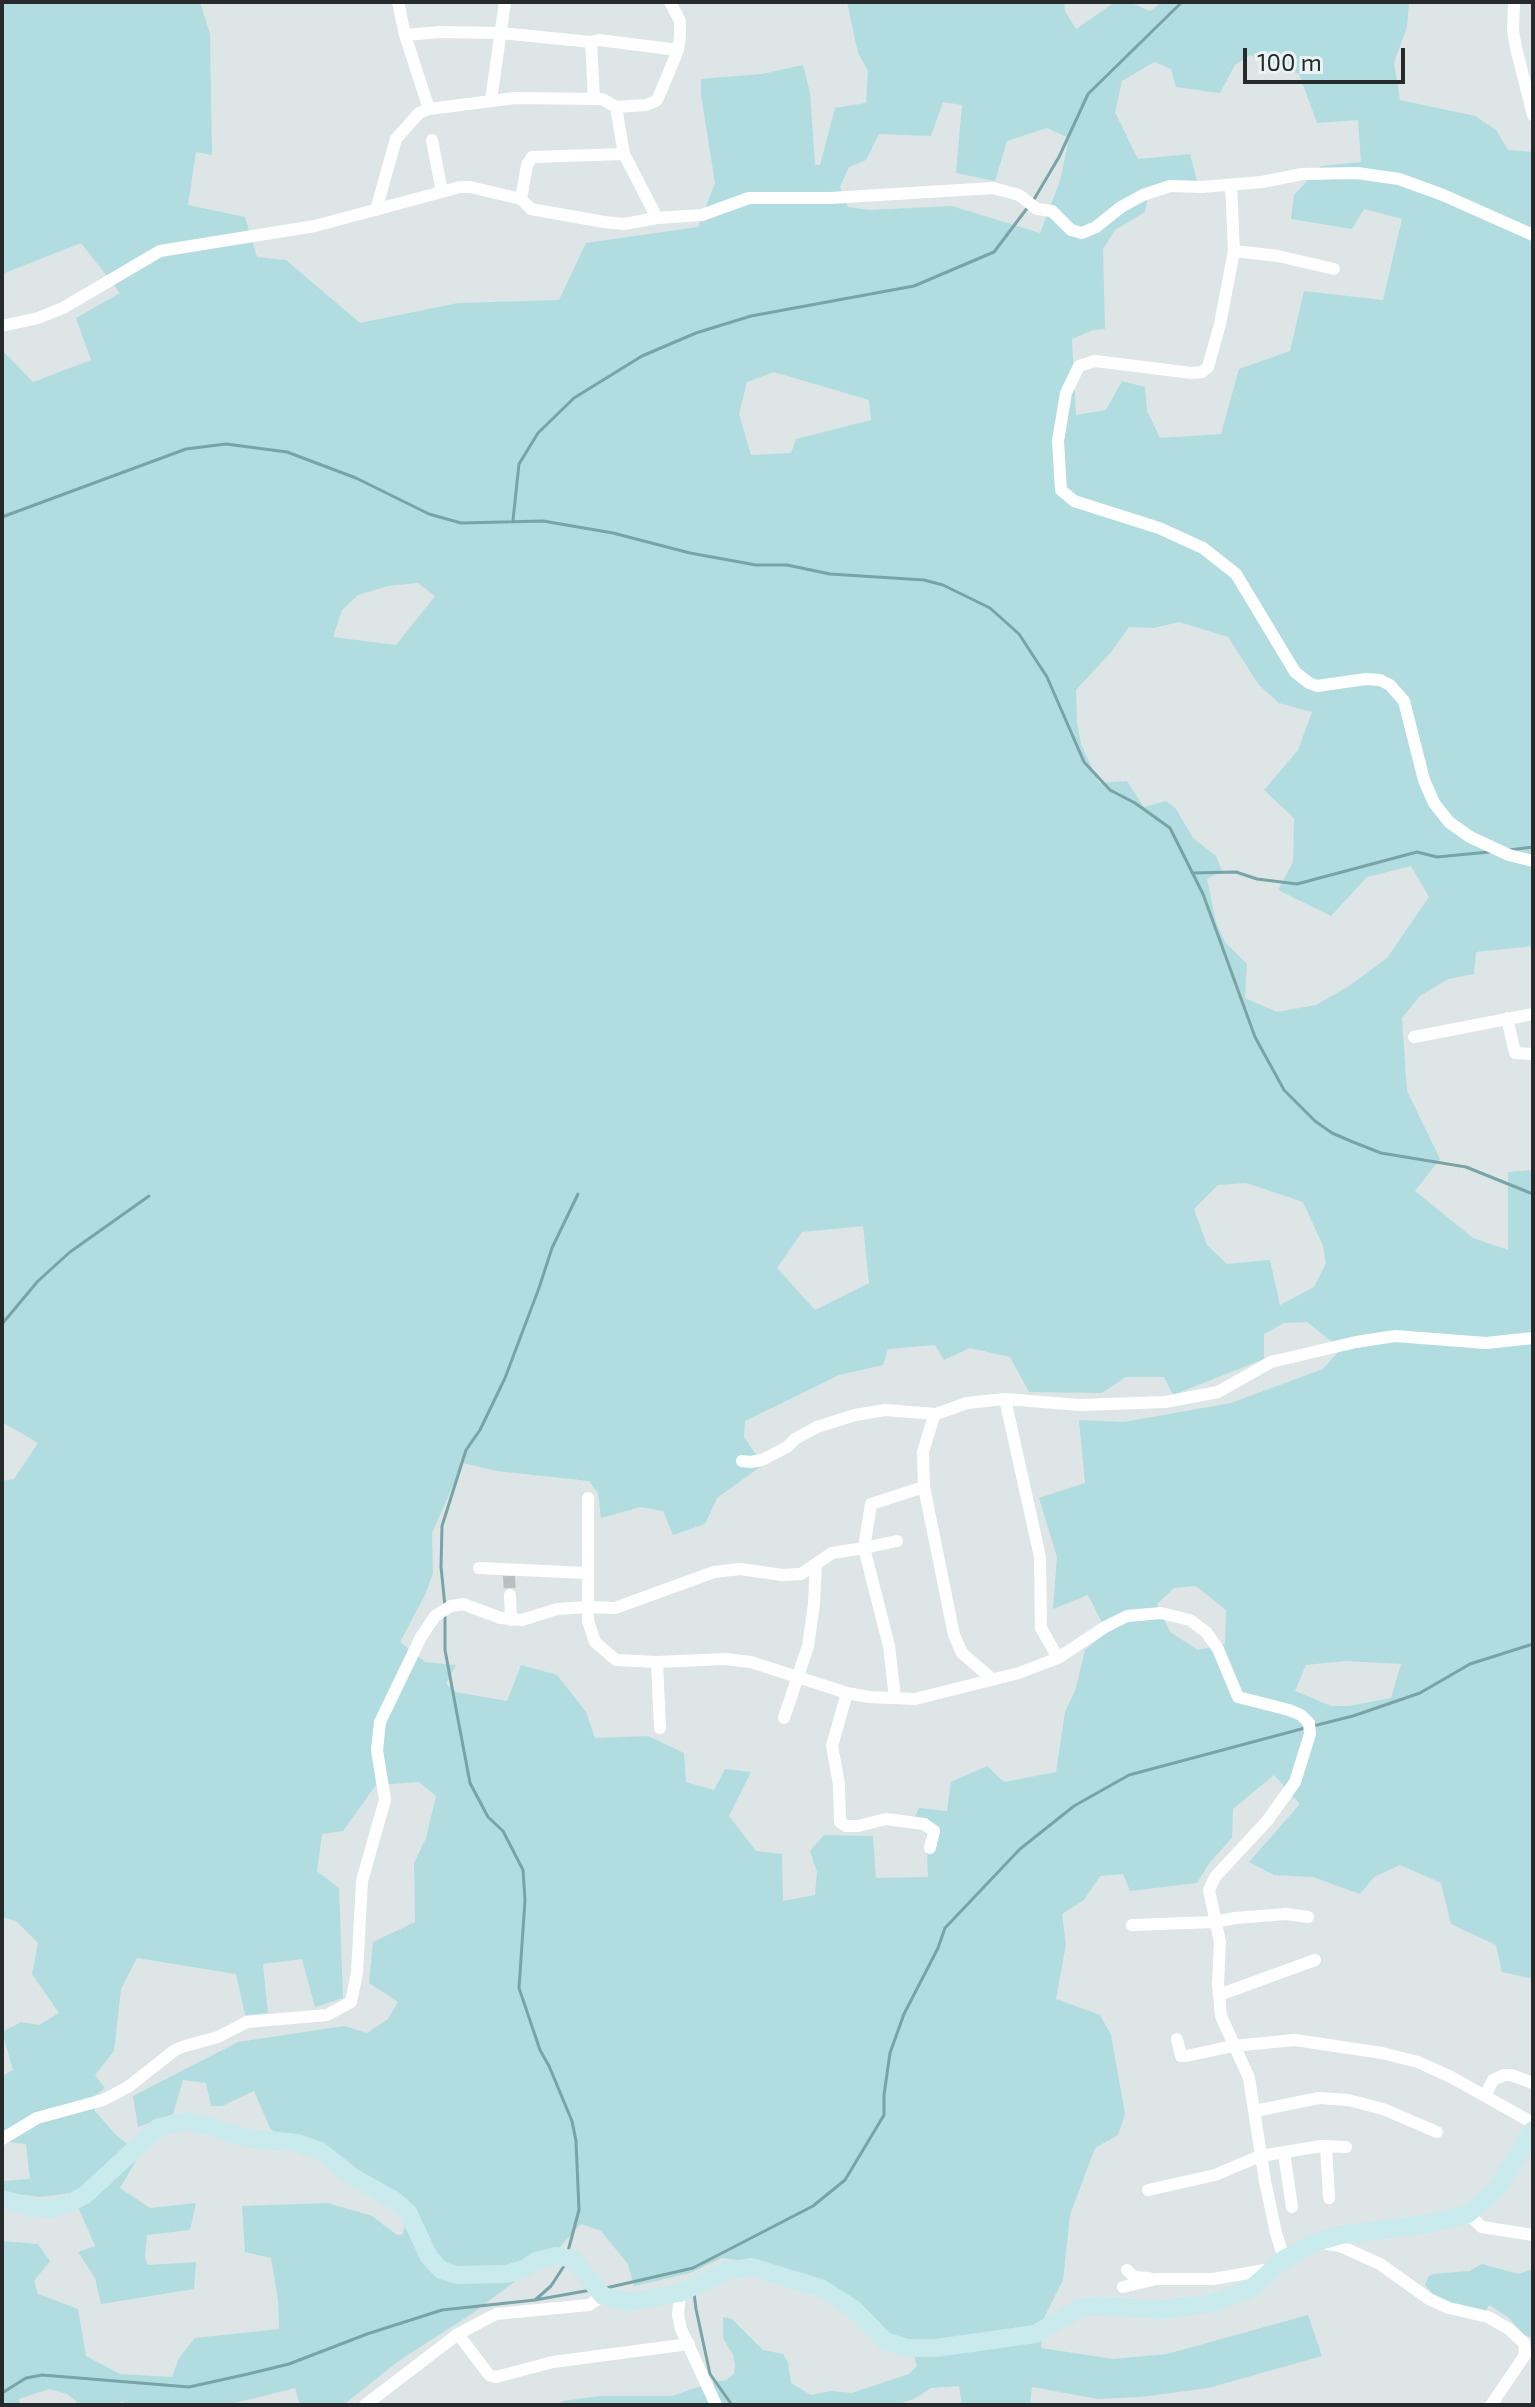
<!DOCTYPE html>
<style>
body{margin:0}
#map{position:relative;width:1535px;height:2407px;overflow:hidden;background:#dde5e6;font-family:"Exo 2",sans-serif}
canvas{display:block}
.frame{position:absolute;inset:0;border:4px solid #272a2a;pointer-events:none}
.scale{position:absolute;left:1243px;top:48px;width:162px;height:36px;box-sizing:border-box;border:4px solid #272a2a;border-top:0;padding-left:10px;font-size:24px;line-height:28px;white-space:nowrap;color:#272a2a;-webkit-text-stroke:6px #eaf3f3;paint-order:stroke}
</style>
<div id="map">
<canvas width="1535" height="2407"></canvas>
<div class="frame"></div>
<div class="scale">100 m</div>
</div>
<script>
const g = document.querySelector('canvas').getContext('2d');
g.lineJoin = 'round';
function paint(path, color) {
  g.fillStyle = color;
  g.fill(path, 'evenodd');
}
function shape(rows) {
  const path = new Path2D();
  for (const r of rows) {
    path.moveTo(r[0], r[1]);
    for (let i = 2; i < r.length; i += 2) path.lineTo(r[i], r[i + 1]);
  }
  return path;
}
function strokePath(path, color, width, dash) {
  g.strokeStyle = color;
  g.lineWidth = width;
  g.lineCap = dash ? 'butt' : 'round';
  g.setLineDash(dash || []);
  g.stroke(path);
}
paint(shape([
 [2,2,200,2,210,34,212,155,196,152,188,205,245,217,257,257,286,260,360,323,458,303,559,300,586,243,698,227,715,183,701,95,701,79,762,74,803,65,810,93,815,165,820,165,835,108,866,103,868,71,858,53,847,2,1064,2,1065,11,1076,29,1115,2,1129,2,1150,11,1162,2,1409,2,1407,27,1394,63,1400,100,1475,116,1496,130,1508,150,1533,152,1533,946,1476,952,1474,974,1448,979,1420,996,1402,1018,1407,1091,1440,1159,1415,1191,1473,1238,1508,1250,1508,1172,1533,1170,1533,1979,1502,1972,1496,1945,1451,1924,1441,1883,1400,1865,1374,1877,1360,1894,1313,1877,1274,1875,1249,1862,1300,1804,1274,1775,1233,1809,1232,1838,1210,1862,1197,1883,1130,1891,1123,1874,1100,1876,1084,1900,1062,1914,1066,1944,1056,1999,1100,2015,1111,2035,1125,2114,1118,2135,1095,2148,1070,2215,1063,2280,1045,2316,1041,2348,1113,2359,1167,2354,1308,2315,1322,2356,1208,2388,1141,2397,1098,2399,1032,2387,1030,2405,962,2405,959,2386,931,2388,914,2399,896,2405,557,2405,563,2401,600,2396,672,2396,710,2383,726,2380,734,2374,735,2365,733,2355,723,2338,723,2317,732,2319,763,2350,783,2354,788,2363,791,2383,811,2395,832,2391,852,2393,909,2374,917,2366,910,2342,887,2337,773,2265,722,2258,690,2273,634,2286,628,2264,601,2231,581,2224,560,2247,473,2313,400,2360,347,2402,338,2405,300,2405,295,2388,227,2405,135,2405,122,2402,112,2405,81,2405,67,2394,49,2389,19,2399,20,2405,2,2405,2,2241,38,2244,50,2261,34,2281,38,2294,78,2309,86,2356,120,2374,172,2377,179,2358,195,2338,279,2329,278,2300,271,2258,245,2252,242,2206,328,2203,372,2216,397,2235,403,2234,406,2218,358,2174,280,2137,270,2128,254,2091,222,2106,211,2106,206,2083,183,2080,173,2114,138,2127,133,2096,238,2042,344,2026,367,2033,388,2019,398,2002,369,1983,373,1942,415,1922,414,1863,426,1838,436,1796,419,1782,376,1785,343,1831,322,1834,317,1871,339,1888,343,1998,315,2007,302,1959,263,1964,268,2013,245,2015,236,1974,137,1958,121,1989,114,2051,95,2075,105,2088,92,2098,95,2111,116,2135,140,2154,120,2188,150,2208,196,2203,190,2230,147,2235,145,2258,148,2265,196,2262,194,2289,101,2304,95,2278,78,2252,95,2246,72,2193,40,2197,2,2192,2,2181,30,2179,26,2144,2,2141,2,2076,13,2070,2,2032,21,2022,39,2025,59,2013,32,1974,38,1943,16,1921,2,1917,2,1481,14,1479,38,1443,2,1422,2,350,33,382,91,360,76,318,120,293,81,243,2,274],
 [1250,55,1299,74,1317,123,1358,120,1361,162,1321,166,1294,195,1291,219,1352,229,1364,209,1402,219,1383,300,1304,291,1290,351,1239,369,1221,434,1160,438,1147,411,1145,387,1122,381,1106,410,1076,415,1072,339,1093,330,1105,329,1103,249,1115,230,1145,212,1150,186,1197,181,1190,154,1138,159,1115,112,1122,81,1154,62,1171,69,1176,87,1220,93,1235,65],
 [943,102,962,105,956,173,995,181,1007,141,1047,128,1069,138,1060,181,1040,233,952,206,869,210,848,207,840,187,849,167,866,160,879,134,931,136],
 [774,372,869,400,871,420,796,439,791,453,751,455,739,414,747,382],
 [418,583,435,596,396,645,333,637,342,610,358,595,388,586],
 [1179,622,1228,637,1259,685,1279,703,1312,712,1298,750,1264,790,1294,818,1293,862,1278,890,1331,916,1367,877,1411,866,1429,897,1387,958,1349,986,1316,1005,1277,1012,1245,998,1247,964,1225,942,1216,922,1207,879,1222,871,1216,856,1193,838,1176,809,1166,801,1144,807,1127,781,1099,783,1081,744,1077,723,1076,690,1112,651,1129,627,1154,628],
 [1246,1183,1303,1202,1323,1246,1326,1263,1314,1287,1280,1305,1270,1260,1227,1264,1207,1245,1194,1209,1218,1185],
 [863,1226,869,1283,815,1310,777,1268,802,1232],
 [1307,1322,1341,1349,1323,1369,1231,1403,1124,1422,1079,1420,1085,1483,1039,1498,1057,1557,1053,1609,1088,1595,1107,1632,1085,1650,1075,1691,1065,1712,1056,1772,1004,1782,987,1766,951,1782,947,1811,919,1808,912,1823,926,1826,928,1877,876,1878,873,1836,824,1835,810,1851,817,1872,815,1895,783,1901,782,1854,756,1851,729,1816,751,1772,725,1769,714,1790,686,1782,684,1753,648,1736,595,1738,586,1712,557,1675,521,1665,507,1701,456,1692,446,1684,456,1665,425,1662,400,1642,425,1595,433,1573,432,1533,463,1463,497,1471,589,1481,598,1493,601,1518,640,1507,663,1511,673,1535,705,1524,717,1498,763,1465,744,1437,745,1421,839,1375,883,1365,888,1349,935,1345,944,1360,970,1348,1010,1357,1029,1392,1102,1393,1126,1377,1164,1377,1173,1395,1264,1359,1264,1334,1284,1323],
 [1196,1586,1226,1610,1225,1644,1198,1650,1170,1632,1157,1604,1174,1588],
 [1345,1661,1401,1664,1391,1698,1349,1706,1331,1706,1295,1691,1306,1665],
 [1482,2264,1519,2274,1533,2269,1533,2338,1524,2335,1508,2317,1489,2305,1484,2314,1447,2302,1435,2297,1425,2285,1429,2276,1433,2274,1469,2271]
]), '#b1dde0');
strokePath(shape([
 [1033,201,1059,157,1088,94,1182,2],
 [2,517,186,449,226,444,287,452,356,478,429,514,461,523,543,521,613,533,690,553,756,565,787,565,830,574,924,580,943,585,990,608,1019,634,1047,677,1084,762,1110,790,1135,803,1170,828,1203,894,1255,1037,1284,1090,1315,1121,1332,1133,1353,1142,1381,1153,1466,1167,1533,1194],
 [513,520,519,464,538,433,574,398,642,356,696,333,751,316,914,286,994,252,1028,207],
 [1509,850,1533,847],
 [1192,873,1236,872,1257,879,1297,884,1417,852,1437,857,1489,852],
 [2,1324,38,1281,70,1252,149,1196],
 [445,1606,441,1567,442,1526,466,1450,480,1430,505,1378,539,1288,552,1248,578,1194],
 [445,1613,445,1650,470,1783,488,1817,503,1831,523,1870,525,1900,519,1988,540,2050,549,2066,572,2121,576,2141,579,2210,568,2251],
 [1313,1726,1353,1716,1420,1693,1470,1664,1533,1644],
 [606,2288,693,2268,813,2206,845,2180,884,2115,884,2095,890,2053,904,2014,938,1948,945,1928,1020,1849,1074,1806,1129,1775,1305,1728],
 [694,2293,696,2309,710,2374,732,2405],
 [535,2300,591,2290],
 [2,2393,26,2378,42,2375,189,2387,248,2374,289,2364,367,2334,442,2310,535,2300,551,2286,564,2266]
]), '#78a4a7', 3);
strokePath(shape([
 [509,1576,510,1595]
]), '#b9c0c0', 12, [12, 6]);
strokePath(shape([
 [398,2,405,35,429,109,515,98,602,99,616,107,624,154,657,218,702,215,749,198,830,198,993,188,1019,195,1037,209,1052,211,1071,230,1082,233,1096,227,1121,207,1143,195,1170,186,1202,187,1262,182,1302,174,1357,173,1399,179,1443,195,1533,235],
 [1514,2,1513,31,1516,48,1533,115],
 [405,35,440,32,501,33,591,42,599,40,678,50],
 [591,42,594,99],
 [491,100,505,2],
 [616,107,646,105,656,101,659,96,678,50,680,35,680,21,670,2],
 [432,140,442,192],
 [1231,185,1234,251,1220,324,1208,367,1202,372,1192,373,1095,361,1079,366,1066,393,1058,441,1061,490,1074,501,1159,528,1203,548,1236,574,1295,672,1309,683,1317,686,1366,679,1380,680,1390,685,1404,701,1424,780,1434,803,1449,822,1470,837,1509,855,1533,861],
 [521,199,527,165,532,157,624,154],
 [376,210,396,139,419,113,429,109],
 [1234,251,1278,256,1334,269],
 [2,326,38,318,63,308,160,251,315,226,460,187,470,187,521,199,531,209,604,222,624,224,657,218],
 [1507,1018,1515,1053,1533,1054],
 [1414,1037,1533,1014],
 [1005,1399,1040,1557,1041,1628,1058,1658],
 [742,1461,751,1462,762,1460,787,1447,795,1439,817,1427,855,1415,885,1410,936,1414],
 [924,1487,954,1635,962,1653,992,1679],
 [588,1498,588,1607,615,1608,714,1572,740,1569,782,1575,801,1574,832,1553,864,1548,871,1504,924,1487,923,1452,933,1419,936,1414,967,1403,1005,1399,1080,1405,1165,1402,1218,1392,1271,1362,1356,1342,1395,1336,1486,1343,1533,1338],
 [479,1568,587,1573],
 [510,1595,511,1620],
 [657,1662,660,1728],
 [847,1693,832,1746,839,1784,840,1822,846,1826,858,1826,886,1819,924,1824,934,1831,930,1848],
 [895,1698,889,1646,864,1548,897,1541],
 [784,1718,808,1646,814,1604,816,1564],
 [1132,1925,1215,1922,1235,1918,1286,1914,1308,1917],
 [1219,1995,1315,1960],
 [1177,2039,1181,2056,1186,2056,1233,2046,1295,2040,1382,2053,1418,2062,1451,2077,1533,2123],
 [1485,2096,1493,2080,1504,2075,1511,2075,1533,2083],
 [1255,2111,1319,2098,1348,2100,1383,2109,1437,2132],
 [2,2139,37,2118,103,2100,128,2087,175,2050,185,2046,218,2037,247,2022,327,2015,351,2002,357,1973,362,1881,385,1800,377,1750,380,1722,421,1637,435,1616,451,1606,463,1604,501,1618,522,1620,557,1609,588,1607,588,1621,595,1642,616,1660,657,1662,725,1659,751,1662,847,1693,869,1697,915,1699,1019,1673,1058,1658,1105,1627,1127,1616,1161,1613,1190,1620,1206,1632,1218,1649,1238,1697,1289,1710,1301,1715,1309,1723,1310,1734,1295,1782,1267,1821,1215,1877,1209,1890,1220,1942,1218,1984,1221,2016,1249,2078,1265,2181,1276,2233,1284,2259],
 [1326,2146,1329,2198],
 [1284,2153,1292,2207],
 [1148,2190,1215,2175,1260,2156,1322,2146,1346,2147],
 [1468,2214,1482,2227,1533,2235],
 [1323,2243,1340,2246,1380,2264,1429,2299,1449,2308,1488,2317,1509,2329,1524,2343,1525,2355,1491,2405],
 [1127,2270,1134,2277,1149,2278],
 [1123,2287,1156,2279,1213,2279,1271,2269],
 [680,2293,678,2315,681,2329,716,2405],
 [458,2334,489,2375,496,2377,553,2362,689,2344],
 [365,2405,458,2334,496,2314,589,2305,603,2296]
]), '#fff', 12);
strokePath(shape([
 [2,2199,30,2207,49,2209,69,2204,85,2195,159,2127,190,2121,248,2138,298,2143,320,2151,353,2177,394,2200,408,2212,429,2257,441,2270,457,2275,506,2274,524,2269,536,2261,556,2256,573,2259,603,2296,628,2302,680,2293,726,2271,752,2267,821,2288,854,2309,885,2341,907,2348,936,2348,1035,2334,1082,2307,1098,2306,1160,2310,1214,2303,1253,2287,1284,2259,1316,2242,1341,2235,1433,2223,1468,2214,1497,2189,1533,2130]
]), '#caebed', 18);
</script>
